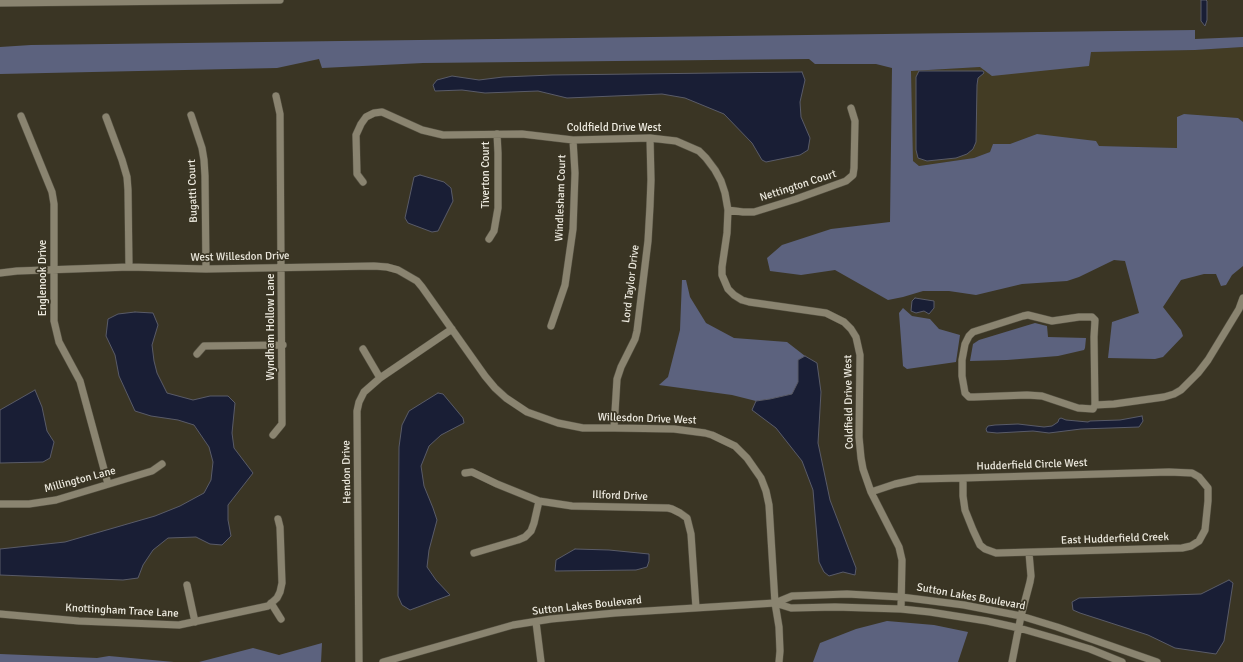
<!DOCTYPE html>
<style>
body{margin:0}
canvas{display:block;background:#3a3524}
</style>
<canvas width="1243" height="662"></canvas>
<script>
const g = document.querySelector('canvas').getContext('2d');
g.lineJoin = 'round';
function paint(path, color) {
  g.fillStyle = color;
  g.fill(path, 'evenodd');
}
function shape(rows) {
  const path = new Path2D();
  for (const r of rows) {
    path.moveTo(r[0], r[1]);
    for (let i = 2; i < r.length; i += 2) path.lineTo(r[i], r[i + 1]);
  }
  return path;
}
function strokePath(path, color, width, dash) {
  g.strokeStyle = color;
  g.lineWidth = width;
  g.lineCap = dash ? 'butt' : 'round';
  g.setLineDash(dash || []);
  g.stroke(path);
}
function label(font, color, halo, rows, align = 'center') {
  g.font = font + ' Signika,sans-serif';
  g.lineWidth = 3.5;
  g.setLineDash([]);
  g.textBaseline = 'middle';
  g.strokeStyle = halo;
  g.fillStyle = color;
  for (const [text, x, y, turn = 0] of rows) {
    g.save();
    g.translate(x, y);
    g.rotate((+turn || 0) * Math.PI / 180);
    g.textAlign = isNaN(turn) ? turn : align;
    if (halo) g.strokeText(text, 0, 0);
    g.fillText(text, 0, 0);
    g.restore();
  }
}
paint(shape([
 [1243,47,1243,122,1238,118,1185,114,1178,116,1177,148,1099,146,1037,134,1010,144,993,144,990,152,974,158,919,166,913,161,911,71,981,67,1089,66,1091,52,1195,50]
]), '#433c24');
paint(shape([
 [1195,30,1195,39,1243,37,1243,47,1195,50,1091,52,1089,66,992,76,980,67,911,71,913,161,919,166,974,158,990,152,993,144,1010,144,1037,134,1096,141,1099,146,1177,148,1177,117,1184,114,1238,118,1243,122,1243,266,1232,275,1226,285,1221,286,1216,274,1204,274,1181,280,1163,307,1181,330,1183,336,1163,357,1155,359,1108,358,1112,322,1139,313,1125,261,1114,260,1079,277,1067,281,1022,284,976,295,949,291,923,291,903,297,888,300,835,270,801,275,770,271,767,258,782,245,831,229,890,222,892,68,876,64,815,64,809,59,423,63,322,68,319,59,277,68,0,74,0,47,31,45],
 [682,280,686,280,690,297,706,323,734,338,787,342,805,356,798,360,798,382,792,394,770,399,756,401,732,395,659,385,668,377,680,330],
 [903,308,912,316,930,319,939,329,960,335,956,362,907,369,903,366,899,313],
 [1035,323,1047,326,1048,337,1086,338,1085,348,1084,350,1058,356,1007,360,970,361,973,344,979,340],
 [887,621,934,625,968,632,958,662,813,662,820,643,856,629],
 [322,643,321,662,199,662,253,648,279,655],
 [0,654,97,658,109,656,174,662,0,662]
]), '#5c627e');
const water = shape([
 [1201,0,1206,0,1207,1,1207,20,1205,26,1201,21,1201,0],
 [919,71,983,71,984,73,978,78,977,85,976,142,973,149,967,154,956,158,927,161,918,158,916,150,916,77,919,71],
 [802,72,805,80,800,102,801,117,810,138,808,150,800,155,766,162,762,160,752,143,724,114,685,98,662,94,567,98,538,91,485,93,462,90,435,91,433,85,437,80,452,76,479,80,503,77,552,75,802,72],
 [420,175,444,182,451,188,453,201,438,231,432,232,408,223,405,218,414,177,420,175],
 [915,298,934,301,934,308,929,314,924,311,916,313,911,311,912,301,915,298],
 [135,312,153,313,158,325,152,345,154,361,157,373,167,393,193,400,210,396,228,396,235,403,232,433,234,448,253,473,228,505,228,520,231,536,222,545,210,544,196,537,168,538,153,550,143,565,138,578,123,580,0,575,0,549,65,542,155,516,180,506,204,493,211,480,213,462,209,447,194,425,178,420,151,416,135,411,119,376,115,355,106,336,108,319,118,314,135,312],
 [805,356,817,363,821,392,818,443,830,500,856,568,855,575,843,572,829,576,824,572,819,562,813,490,802,461,776,428,752,410,756,401,770,399,792,394,798,382,798,360,805,356],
 [35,390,42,407,47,431,54,442,50,458,43,462,0,463,0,410,35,390],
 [438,393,443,394,463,418,464,423,441,435,429,446,421,466,424,486,433,508,437,520,429,550,427,567,436,580,450,595,410,610,402,605,398,596,399,447,402,425,409,411,438,393],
 [1142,416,1143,421,1139,427,1081,429,1049,433,1033,431,997,433,987,432,986,429,988,426,995,425,1018,424,1044,427,1052,426,1058,422,1059,419,1061,418,1066,420,1088,422,1090,421,1120,420,1142,416],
 [575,549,609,550,649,554,649,561,647,567,636,570,555,571,556,560,575,549],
 [1229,580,1233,583,1224,641,1216,654,1175,648,1148,635,1080,613,1073,610,1072,602,1079,598,1201,594,1229,580]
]);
paint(water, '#191e35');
strokePath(water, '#595b68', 1);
const minor = shape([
 [0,3,280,0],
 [191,115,202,148,204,160,205,176,206,269],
 [21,116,52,192,54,204,54,321,59,342,80,381,108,484],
 [106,117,122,160,127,177,128,190,129,267],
 [363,182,357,174,356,135,361,124,366,117,374,113,382,112,422,130,443,135,522,134,573,140,650,138,676,141,699,151,706,158,715,170,721,181,725,193,728,210,727,233,722,267,722,275,728,289,734,295,742,300,749,302,826,313,844,322,851,329,856,337,860,355,859,437,861,458,863,469,871,492,899,547,902,560,901,609],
 [728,210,743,212,754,212,796,199,846,181,853,175,854,168,855,121,851,108],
 [489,239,494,231,498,208,498,153,497,134],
 [0,273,17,271,129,267,206,269,374,266,387,267,398,270,417,281,422,287,485,376,495,388,506,398,527,412,558,423,583,428,614,428,674,429,705,433,712,435,735,446,747,458,761,478,766,491,769,505,775,603,779,627,780,651,779,662],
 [1028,315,1052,321,1079,317,1092,317,1095,320,1094,337,1095,405,1093,409,1078,408,1042,396,1027,395,974,397,969,397,965,393,962,376,962,360,965,344,969,336,973,332,1023,316,1028,315],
 [551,326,565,285,573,229,575,173,573,140],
 [363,349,380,378],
 [197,354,204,346,283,345],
 [1095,405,1114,404,1164,397,1174,394,1181,390,1198,373,1208,360,1239,309,1243,298],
 [614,428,617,379,621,367,635,339,637,331,648,241,650,206,651,180,650,138],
 [273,435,282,424,282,419,280,114,276,96],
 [465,473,472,472,497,484,539,501,572,506,668,508,672,509,680,513,687,518,691,534,696,608],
 [871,492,895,484,918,479,963,478,1169,472,1192,473,1199,477,1208,488,1208,501,1205,530,1199,541,1191,546,1182,548,996,553,985,549,980,545,973,530,965,510,963,496,963,478],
 [0,504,29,504,56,500,152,471,162,464],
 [474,553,518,540,525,537,531,531,534,523,539,501],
 [187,585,195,622],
 [271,603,281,619],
 [775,603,792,596,847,594,901,597,964,605,1021,616,1057,627,1157,662],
 [0,614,79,621,179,625,268,606,277,598,280,592,282,583,280,527,278,519],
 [536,622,541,662],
 [359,662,357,411,359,402,364,392,380,378,452,329],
 [383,662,513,625,551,619,615,613,775,603,791,608,835,607,901,609,930,612,987,621,1019,628,1057,639,1090,649,1122,662],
 [1012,662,1021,616,1030,582,1031,576,1029,553]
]);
strokePath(minor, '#565243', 8);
strokePath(minor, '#8a8470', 7);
label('11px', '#edeadf', '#3a3524', [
 ["Coldfield Drive West",614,128],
 ["Tiverton Court",486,175,-90],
 ["Nettington Court",798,186,-18],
 ["Bugatti Court",193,191,-92],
 ["Windlesham Court",561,198,-88],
 ["West Willesdon Drive",240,257,-1],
 ["Englenook Drive",43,278,-90],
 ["Lord Taylor Drive",631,284,-83],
 ["Wyndham Hollow Lane",271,327,-90],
 ["Coldfield Drive West",849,402,-91],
 ["Willesdon Drive West",647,419,2],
 ["Hudderfield Circle West",1032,465,-2],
 ["Hendon Drive",347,472,-91],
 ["Millington Lane",80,480,-15],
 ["Illford Drive",620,496,2],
 ["East Hudderfield Creek",1115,539,-2],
 ["Sutton Lakes Boulevard",971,597,10],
 ["Sutton Lakes Boulevard",587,606,-6],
 ["Knottingham Trace Lane",122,611,3]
]);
</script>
